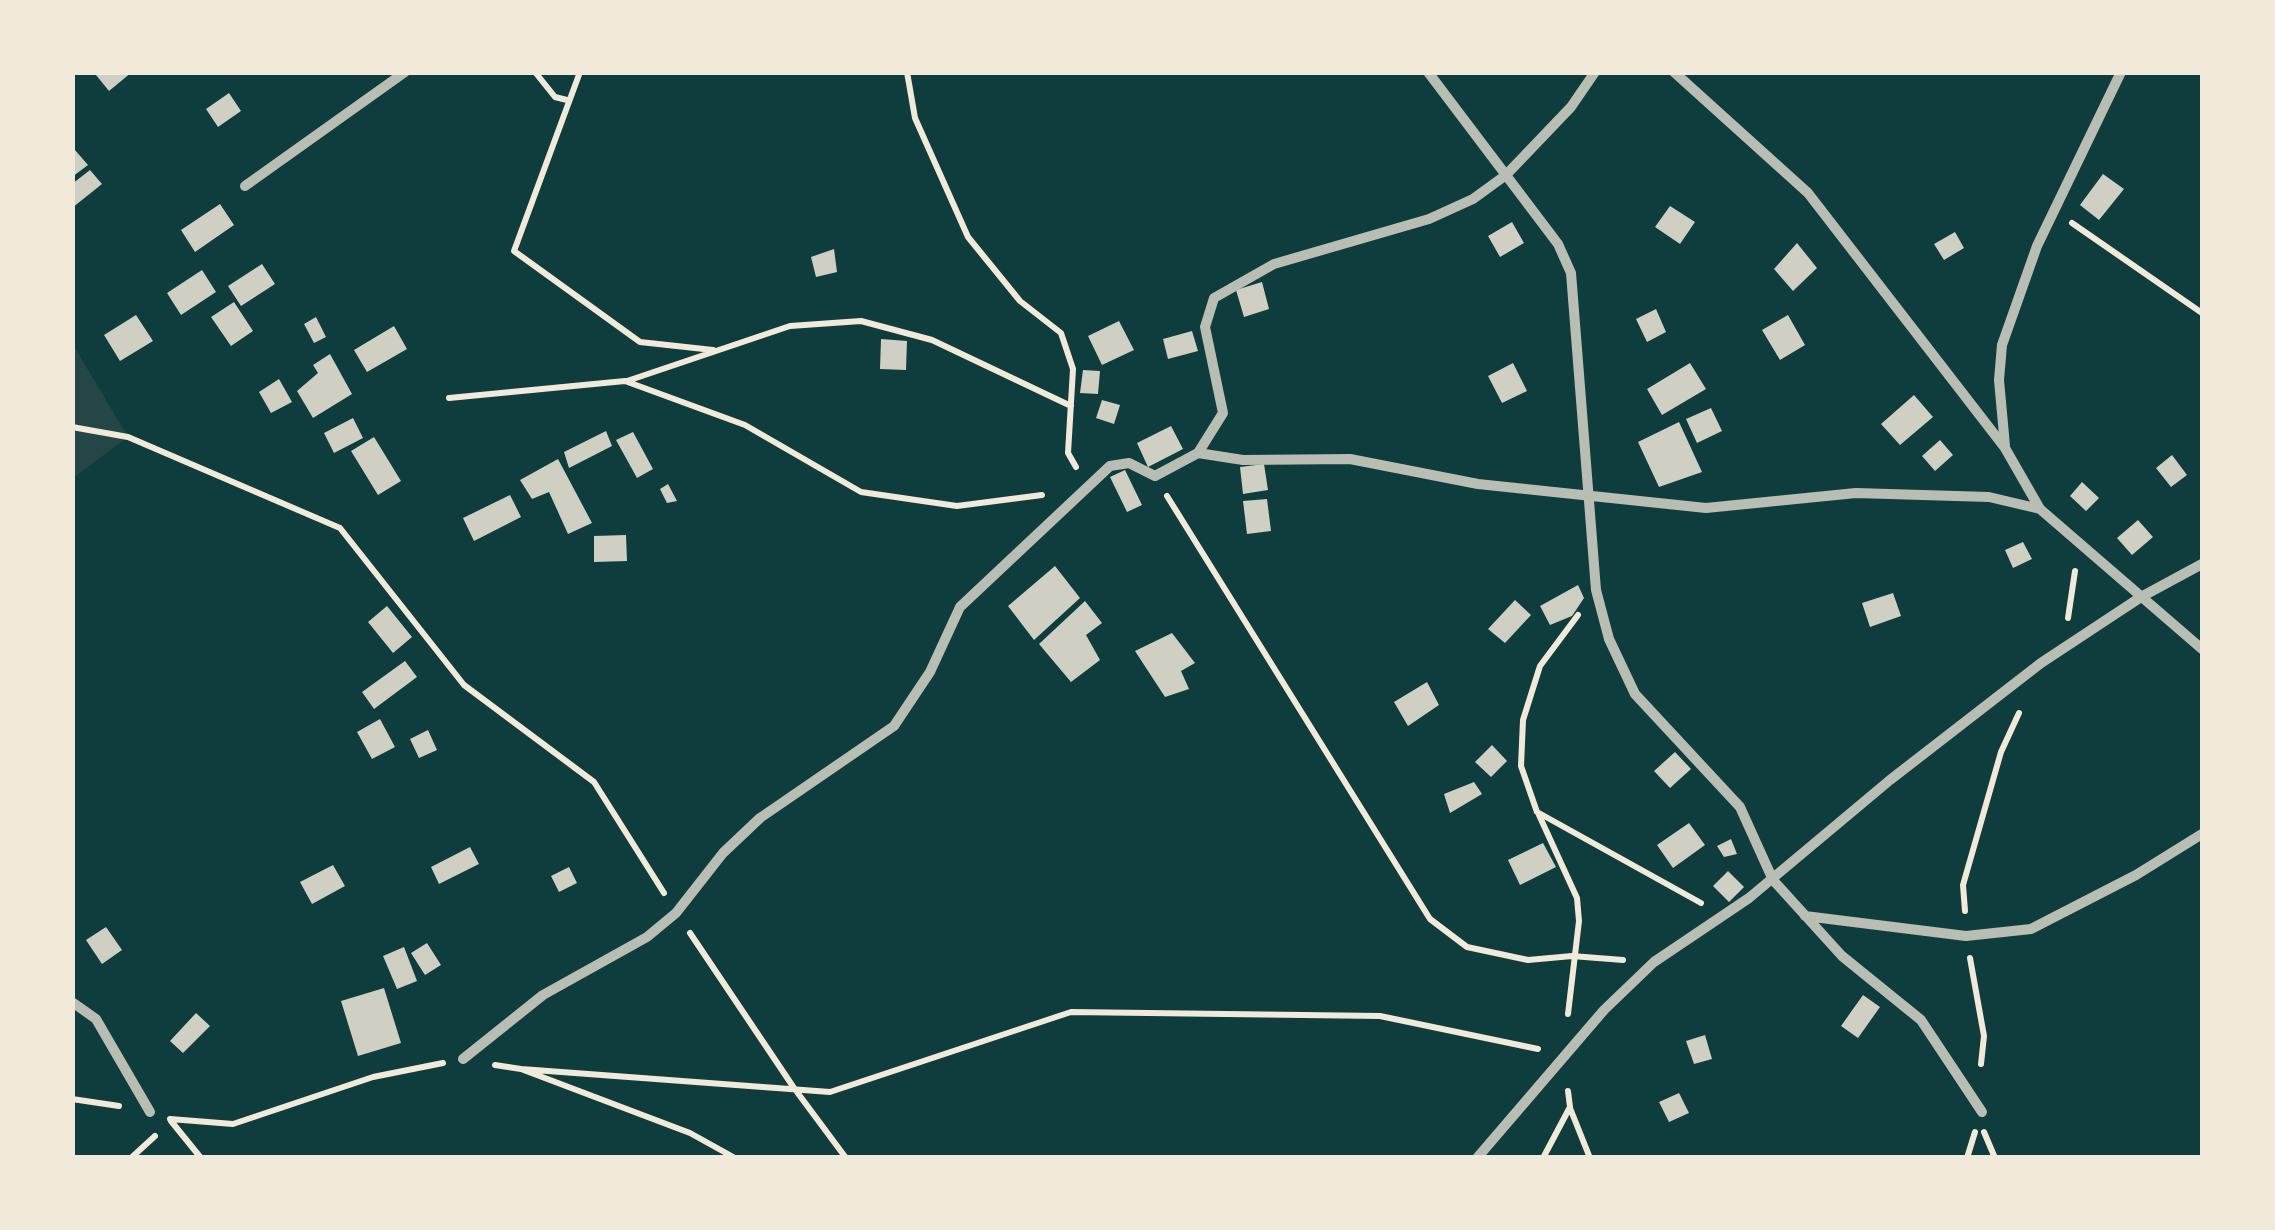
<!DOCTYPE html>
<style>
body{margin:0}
#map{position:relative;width:2275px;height:1230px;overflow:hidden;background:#0f3d3e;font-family:"IBM Plex Sans",sans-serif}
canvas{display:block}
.frame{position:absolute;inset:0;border:75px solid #f1e9da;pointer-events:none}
</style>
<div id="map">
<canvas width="2275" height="1230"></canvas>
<div class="frame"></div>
</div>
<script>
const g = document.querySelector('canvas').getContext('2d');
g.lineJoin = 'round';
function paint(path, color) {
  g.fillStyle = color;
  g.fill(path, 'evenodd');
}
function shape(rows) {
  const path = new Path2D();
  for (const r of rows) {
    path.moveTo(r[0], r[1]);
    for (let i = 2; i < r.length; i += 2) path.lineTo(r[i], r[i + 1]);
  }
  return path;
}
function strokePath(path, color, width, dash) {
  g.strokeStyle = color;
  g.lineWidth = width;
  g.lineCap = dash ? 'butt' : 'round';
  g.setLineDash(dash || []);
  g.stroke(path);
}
paint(shape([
 [72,343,128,437,73,478,72,478]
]), '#244646');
paint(shape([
 [100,72,132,72,109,91,96,75],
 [229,93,241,111,218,127,206,109],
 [75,150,88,165,72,177,72,152],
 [90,170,102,184,72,208,72,184],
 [2103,174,2124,189,2099,220,2080,205],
 [220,204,234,225,195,252,181,230],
 [1670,206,1695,222,1680,244,1655,227],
 [1512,222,1524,243,1500,257,1488,236],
 [1955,232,1964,248,1944,260,1934,244],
 [1797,243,1817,268,1793,291,1774,269],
 [834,249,837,272,816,277,811,257],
 [262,264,275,284,241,306,228,286],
 [202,270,216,292,181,315,167,293],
 [1262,282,1269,309,1244,317,1236,290],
 [234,302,253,331,231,346,211,317],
 [1656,309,1666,332,1647,342,1636,319],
 [136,315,153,341,120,361,104,335],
 [1788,315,1805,345,1780,360,1762,330],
 [316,317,326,337,314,343,304,324],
 [1119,321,1134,350,1102,365,1088,336],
 [394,326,407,349,367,372,354,350],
 [1192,331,1198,351,1168,359,1163,339],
 [881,339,907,341,906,370,880,369],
 [330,354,352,394,313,418,297,391,318,373,313,365],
 [1513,363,1527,391,1502,403,1488,376],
 [1690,363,1706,389,1662,415,1647,389],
 [1083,370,1100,371,1098,394,1080,393],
 [279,379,292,402,271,413,259,392],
 [1914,395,1933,417,1900,445,1881,424],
 [1102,400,1120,405,1114,424,1096,418],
 [1711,408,1722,431,1697,443,1686,419],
 [353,418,363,438,334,453,324,433],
 [1679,422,1702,472,1659,487,1638,442],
 [1171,426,1183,449,1148,467,1137,443],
 [606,431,612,446,569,468,564,452],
 [633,432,653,469,637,478,616,440],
 [374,437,401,481,378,495,351,451],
 [1940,440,1953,455,1935,471,1922,456],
 [2172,455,2187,475,2171,487,2156,468],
 [558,459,592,523,568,534,549,492,532,499,520,480],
 [1264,464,1268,490,1243,494,1240,467],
 [1125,470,1142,505,1127,512,1110,477],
 [2082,482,2099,498,2086,511,2070,496],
 [668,484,677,501,667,503,660,489],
 [510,495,521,517,474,541,463,518],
 [1267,499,1271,531,1247,534,1243,501],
 [2138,520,2153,537,2132,555,2117,538],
 [626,535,627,561,594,562,594,536],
 [2023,542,2032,559,2013,568,2005,550],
 [1055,566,1080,598,1034,640,1008,606],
 [1578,585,1584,598,1572,616,1550,625,1540,606],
 [1893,593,1901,616,1870,627,1862,603],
 [1515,600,1531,615,1505,643,1488,629],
 [1085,601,1102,623,1086,635,1100,660,1071,682,1039,644],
 [387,606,412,637,393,653,368,622],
 [1172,633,1195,663,1181,671,1189,689,1165,697,1135,651],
 [405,661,417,677,374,709,362,692],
 [1427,682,1439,705,1408,726,1394,702],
 [380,719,395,747,372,759,357,732],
 [428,730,437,750,419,758,410,739],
 [1492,745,1507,761,1491,777,1475,762],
 [1675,752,1691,769,1670,788,1654,771],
 [1474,782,1482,794,1450,813,1444,794],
 [1689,823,1705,845,1673,868,1657,845],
 [1731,839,1737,854,1724,857,1717,846],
 [1543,843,1556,867,1520,885,1508,860],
 [470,847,479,864,439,884,431,867],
 [333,865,345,886,312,904,300,882],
 [569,867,577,883,559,892,551,876],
 [1728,871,1744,887,1729,902,1713,886],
 [106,927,122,950,102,964,86,940],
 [427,943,441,965,425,975,411,953],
 [404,947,417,981,397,989,383,956],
 [384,988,401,1043,358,1056,341,1001],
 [1863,995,1880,1007,1858,1038,1841,1026],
 [196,1013,210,1026,183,1053,170,1041],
 [1705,1035,1712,1059,1694,1064,1686,1041],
 [1679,1093,1689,1113,1669,1122,1659,1102]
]), '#cfcfc3');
strokePath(shape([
 [535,72,555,97,567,100],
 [580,72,514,251,640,342,713,350],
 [907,72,915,118,968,237,1020,301,1061,333,1073,369,1068,453,1076,467],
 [2072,223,2202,313],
 [627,381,790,326,861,321,932,340,1071,406],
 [449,398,625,381,745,425,861,492,957,506,1042,495],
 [72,427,128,437,340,528,464,685,594,782,664,893],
 [1167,496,1430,919,1467,947,1528,960,1572,956,1623,960],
 [1578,615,1540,666,1523,720,1521,766,1537,812,1701,903],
 [2068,618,2075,571],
 [1539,815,1577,898,1579,921,1568,1014],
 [1965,911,1963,885,2001,752,2019,713],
 [690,933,794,1088,846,1158],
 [1970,958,1984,1036,1981,1064],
 [495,1065,521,1069,690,1133,735,1158],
 [521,1069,830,1092,1071,1012,1380,1016,1538,1049],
 [72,1099,119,1106],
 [1570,1108,1590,1158],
 [170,1119,233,1124,373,1077,443,1063],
 [171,1121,201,1158],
 [1984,1132,1995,1158],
 [131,1158,155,1136],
 [1543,1158,1570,1107,1568,1091],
 [1967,1158,1975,1132]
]), '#f1e9da', 6);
strokePath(shape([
 [1428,72,1558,244,1571,273,1596,590,1609,639,1635,694,1740,807,1773,880,1842,956,1921,1020,1982,1112],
 [1674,72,1808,193,2005,448,2040,509,2202,649],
 [245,186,405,72],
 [2005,446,1999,380,2002,345,2037,246,2121,72],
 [1198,453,1243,460,1350,459,1478,484,1706,508,1856,493,1989,497,2040,509],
 [1805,916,1966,936,2031,929,2136,875,2202,834],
 [72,1002,96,1019,150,1112],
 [463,1059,543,995,647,937,676,913,723,853,760,818,894,726,930,672,960,607,1110,466,1129,463,1155,476,1198,453,1223,413,1205,327,1214,298,1274,264,1429,219,1473,199,1506,175,1571,107,1595,72],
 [1477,1158,1604,1010,1654,962,1749,898,1890,780,2041,663,2141,597,2202,564]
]), '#b8beb3', 10);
</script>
